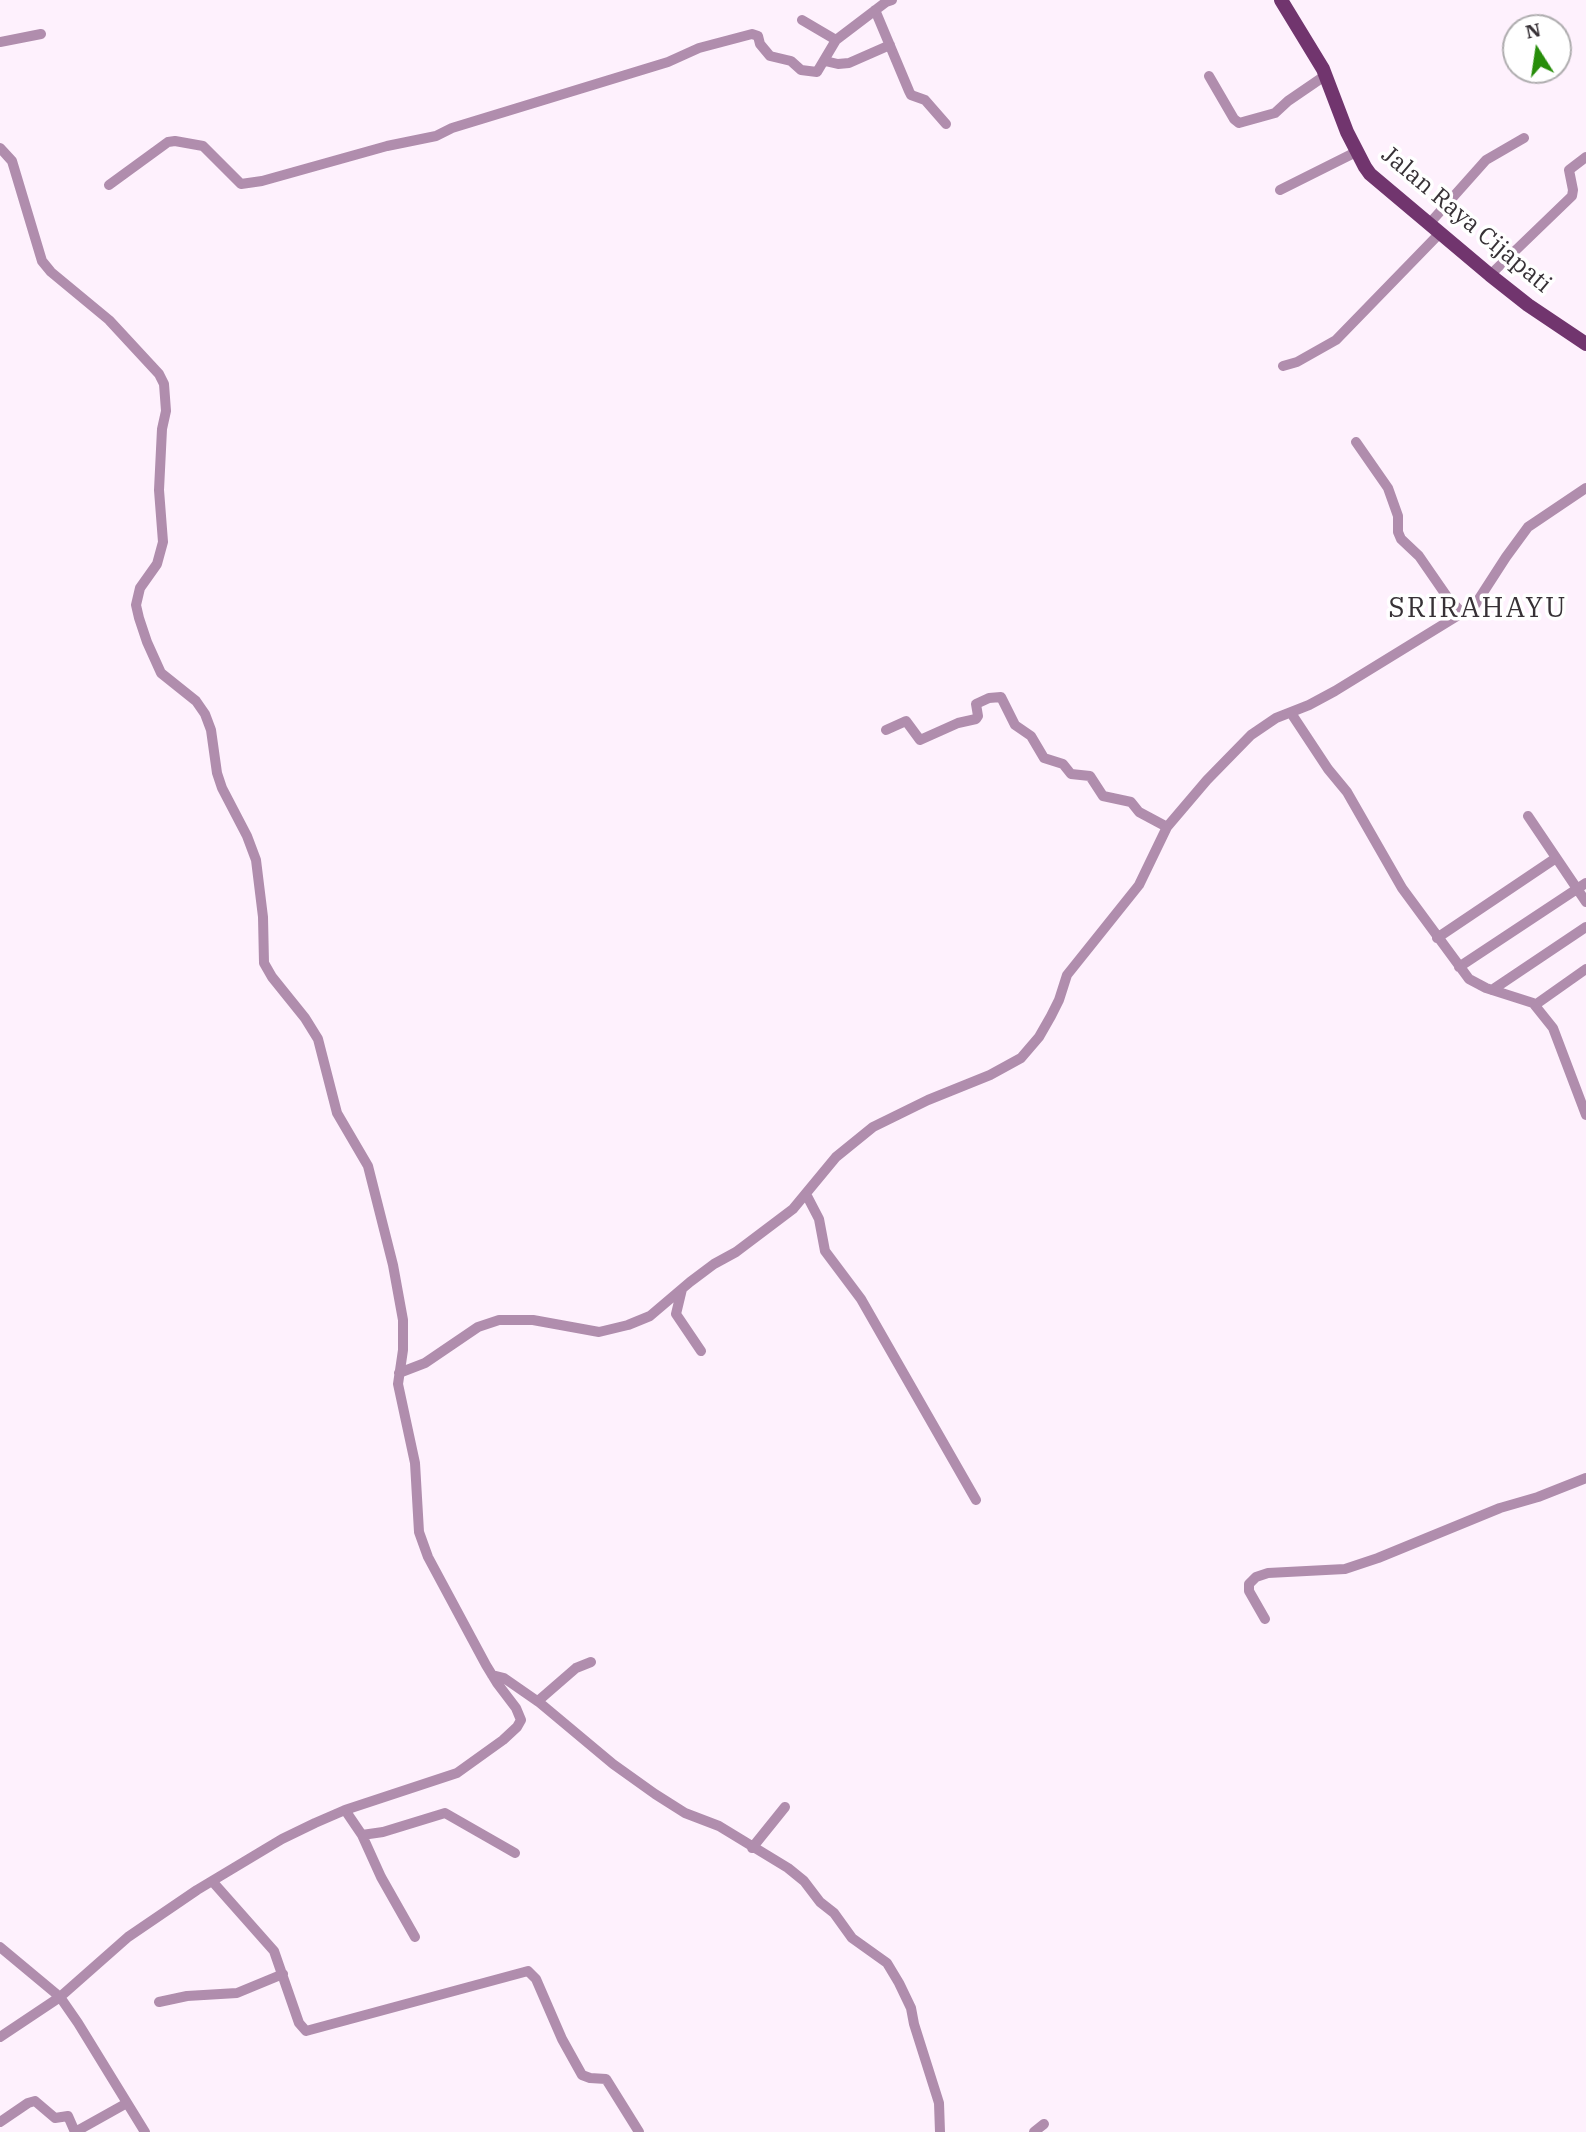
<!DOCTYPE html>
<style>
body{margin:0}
#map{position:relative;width:1586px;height:2132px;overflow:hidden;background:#fef1fd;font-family:"IBM Plex Serif",serif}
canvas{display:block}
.north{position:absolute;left:1502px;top:14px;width:70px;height:70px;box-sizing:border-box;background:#fff;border:2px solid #afadaf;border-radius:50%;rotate:348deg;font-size:19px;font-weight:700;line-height:28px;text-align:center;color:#373136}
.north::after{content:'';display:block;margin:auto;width:24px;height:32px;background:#278d0a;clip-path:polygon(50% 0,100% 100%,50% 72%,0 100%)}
</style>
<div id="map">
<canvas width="1586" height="2132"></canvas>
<div class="north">N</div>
</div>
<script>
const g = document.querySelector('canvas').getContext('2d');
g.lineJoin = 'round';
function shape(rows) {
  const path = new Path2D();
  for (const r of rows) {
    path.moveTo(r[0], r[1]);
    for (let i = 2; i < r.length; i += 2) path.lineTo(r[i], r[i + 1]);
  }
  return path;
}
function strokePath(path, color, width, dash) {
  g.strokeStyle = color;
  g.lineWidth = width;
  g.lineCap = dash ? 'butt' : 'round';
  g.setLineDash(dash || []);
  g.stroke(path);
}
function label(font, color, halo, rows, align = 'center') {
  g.font = font + ' "IBM Plex Serif",serif';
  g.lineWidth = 7;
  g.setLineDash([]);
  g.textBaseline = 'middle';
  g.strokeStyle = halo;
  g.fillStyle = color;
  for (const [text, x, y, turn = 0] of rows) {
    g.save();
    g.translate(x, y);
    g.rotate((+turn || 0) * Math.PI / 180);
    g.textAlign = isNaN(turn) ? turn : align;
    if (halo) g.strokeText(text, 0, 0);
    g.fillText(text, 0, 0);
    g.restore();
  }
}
strokePath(shape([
 [875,10,909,91,911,95,925,100,946,124],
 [802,20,836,40],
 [0,42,41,34],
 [825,61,838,64,849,63,890,45],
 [1209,76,1234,119,1239,123,1275,113,1288,101,1326,75],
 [0,148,12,161,42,261,51,272,109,320,159,374,164,384,166,411,162,429,159,490,163,542,157,564,140,588,136,605,139,618,147,642,161,673,196,701,205,714,211,730,217,773,222,788,247,836,256,860,263,917,264,963,272,977,305,1018,318,1039,337,1113,368,1166,393,1265,403,1320,403,1350,398,1384,415,1463,419,1532,428,1557,486,1665,497,1683,516,1708,521,1720,517,1727,503,1740,457,1773,345,1810,315,1823,282,1839,197,1890,128,1937,60,1997,0,2037],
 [109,185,168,142,175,141,203,146,241,184,262,181,387,146,436,136,452,128,668,62,699,48,752,34,758,36,760,44,770,56,791,61,801,70,817,72,836,40,886,2,892,0],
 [1280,190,1356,152],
 [1429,224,1486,160,1524,138],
 [1490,275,1572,196,1573,190,1569,170,1586,157],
 [1283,366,1297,362,1336,340,1440,233],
 [1356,442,1388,488,1398,516,1398,532,1401,539,1419,556,1448,598,1462,613],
 [1291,713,1328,769,1347,792,1402,888,1469,979,1486,988,1533,1003,1553,1028,1586,1115],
 [886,730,906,721,920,740,958,723,976,719,978,716,976,704,989,698,1001,697,1015,725,1031,736,1044,758,1063,764,1071,774,1090,776,1103,796,1131,802,1139,812,1167,827],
 [1528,816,1586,902],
 [1437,938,1556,858],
 [1459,967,1586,883],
 [1492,990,1586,927],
 [1535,1005,1586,969],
 [806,1194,819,1219,825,1251,861,1299,976,1500],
 [682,1289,676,1314,701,1351],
 [399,1373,425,1363,478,1327,499,1320,533,1320,599,1332,628,1325,650,1316,690,1282,714,1264,736,1252,793,1209,836,1157,873,1127,928,1100,990,1075,1021,1058,1039,1037,1051,1016,1059,1000,1067,975,1139,885,1167,827,1207,780,1251,735,1276,718,1309,705,1335,691,1475,605,1506,557,1528,527,1586,488],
 [1265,1619,1249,1591,1249,1584,1256,1577,1268,1573,1345,1569,1378,1558,1500,1508,1538,1497,1586,1478],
 [492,1675,504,1678,540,1703,613,1764,655,1794,685,1813,719,1826,788,1868,804,1881,820,1902,834,1913,852,1938,887,1963,899,1983,911,2008,914,2024,939,2103,940,2132],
 [538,1701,576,1668,591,1662],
 [345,1810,362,1835,381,1877,415,1937],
 [362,1835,383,1832,445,1813,515,1853],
 [752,1848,785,1807],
 [212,1881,274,1951,299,2023,306,2031,528,1971,536,1979,562,2039,582,2075,590,2078,606,2079,639,2132],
 [0,1947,60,1997,78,2023,145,2132],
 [159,2002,187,1996,237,1993,283,1974],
 [0,2122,28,2103,35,2101,55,2118,68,2116,75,2132,127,2103],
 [1034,2132,1044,2124]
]), '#b08dad', 10);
strokePath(shape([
 [1281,0,1323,69,1347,132,1365,167,1370,174,1490,275,1528,305,1586,344]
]), '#71356e', 14);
label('24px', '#373136', '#fff', [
 ["Jalan Raya Cijapati",1466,220,40]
]);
g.letterSpacing = '2px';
label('28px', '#373136', '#fff', [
 ["SRIRAHAYU",1478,609]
]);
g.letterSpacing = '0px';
</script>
